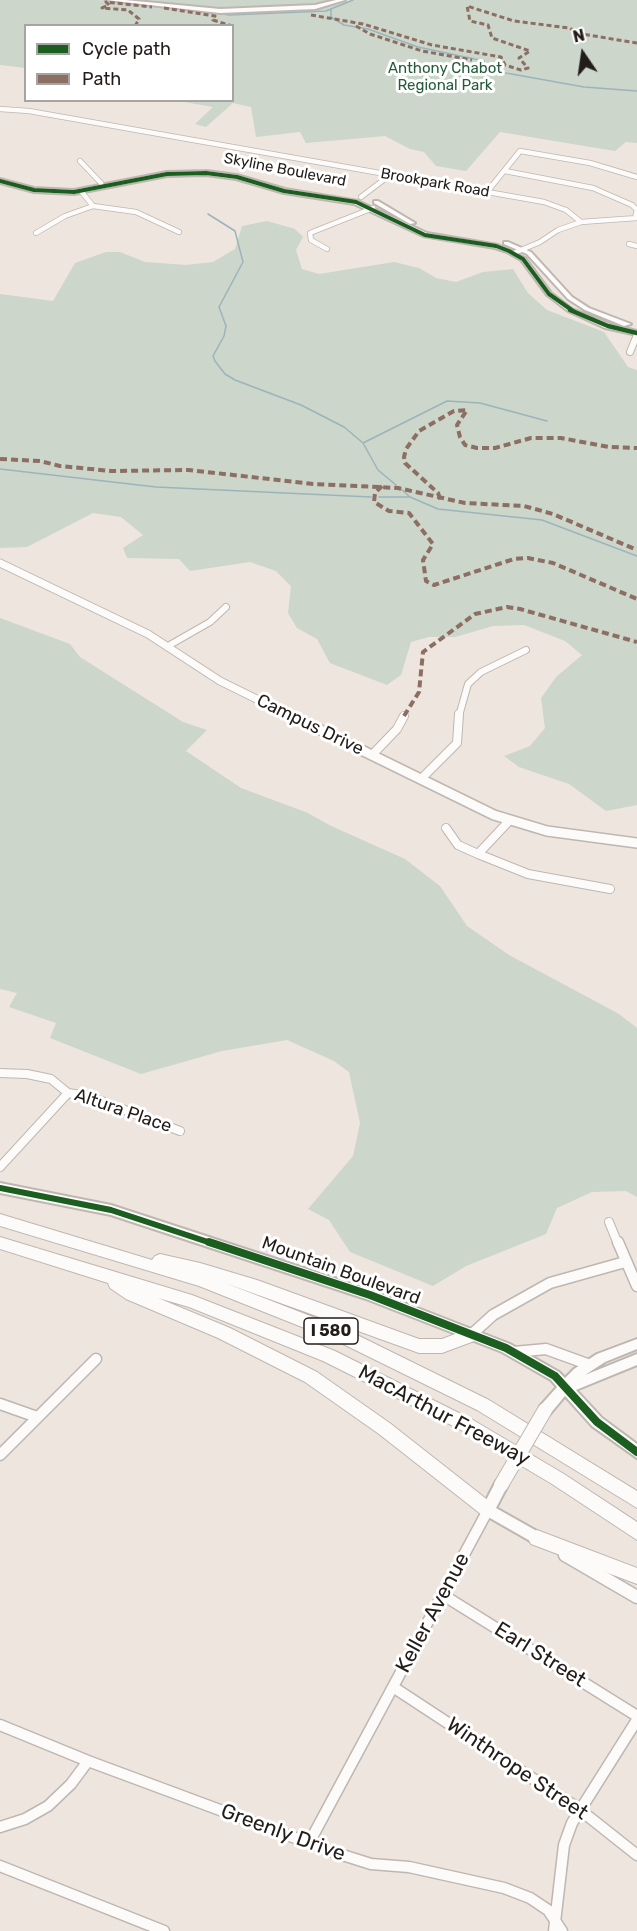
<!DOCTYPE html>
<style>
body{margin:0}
#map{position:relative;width:637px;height:1931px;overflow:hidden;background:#eee5de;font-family:Rubik,sans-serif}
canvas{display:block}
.legend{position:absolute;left:24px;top:24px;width:210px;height:78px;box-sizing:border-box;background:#fff;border:2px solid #a7a5a3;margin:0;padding:8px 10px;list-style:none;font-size:18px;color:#231d19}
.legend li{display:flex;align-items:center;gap:12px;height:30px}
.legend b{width:30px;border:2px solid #a7a5a3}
.north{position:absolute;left:553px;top:24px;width:60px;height:60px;-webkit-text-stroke:4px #fff;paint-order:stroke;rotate:347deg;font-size:16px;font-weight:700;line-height:24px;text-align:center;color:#231d19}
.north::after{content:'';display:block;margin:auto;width:21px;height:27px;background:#231d19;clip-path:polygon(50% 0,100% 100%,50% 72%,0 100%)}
</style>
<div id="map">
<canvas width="637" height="1931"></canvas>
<ul class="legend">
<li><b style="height:8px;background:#1b5e20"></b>Cycle path</li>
<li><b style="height:8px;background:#8d6e63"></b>Path</li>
</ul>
<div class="north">N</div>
</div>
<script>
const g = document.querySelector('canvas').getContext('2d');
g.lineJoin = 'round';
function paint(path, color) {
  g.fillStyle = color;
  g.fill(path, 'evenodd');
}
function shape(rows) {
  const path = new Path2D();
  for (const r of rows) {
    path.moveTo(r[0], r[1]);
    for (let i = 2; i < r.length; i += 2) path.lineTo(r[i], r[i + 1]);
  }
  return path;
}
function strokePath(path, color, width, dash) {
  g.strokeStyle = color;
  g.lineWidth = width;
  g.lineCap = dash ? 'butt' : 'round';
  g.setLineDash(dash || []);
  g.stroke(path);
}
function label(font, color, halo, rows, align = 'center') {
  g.font = font + ' Rubik,sans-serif';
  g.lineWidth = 6;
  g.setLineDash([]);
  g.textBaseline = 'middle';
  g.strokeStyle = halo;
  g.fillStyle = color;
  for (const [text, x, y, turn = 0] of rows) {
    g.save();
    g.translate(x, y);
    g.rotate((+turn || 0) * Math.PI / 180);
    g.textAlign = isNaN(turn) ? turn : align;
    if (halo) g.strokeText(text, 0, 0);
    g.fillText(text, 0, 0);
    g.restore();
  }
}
paint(shape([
 [0,0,98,0,216,12,314,9,351,0,637,0,637,143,626,142,615,151,500,132,466,171,436,166,424,152,410,149,385,136,306,143,300,132,256,137,251,107,233,103,206,127,195,124,213,107,178,101,232,100,232,26,26,26,25,68,0,65],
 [120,0,338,0,312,6,228,9],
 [267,221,295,229,303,237,296,250,302,269,319,274,394,262,419,268,436,278,456,282,483,272,513,269,528,293,547,310,604,332,628,367,637,370,637,805,606,811,569,784,519,767,504,756,530,746,545,728,541,698,556,677,582,655,565,641,524,625,493,626,455,637,429,637,411,642,401,675,387,685,330,663,317,639,297,628,288,613,291,586,276,571,250,562,190,571,179,559,127,558,123,548,143,535,121,517,93,513,27,547,0,548,0,294,53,301,75,263,106,252,120,252,145,262,186,265,213,262,235,249,242,226],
 [0,618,70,644,80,657,183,722,207,730,186,751,241,788,308,813,329,825,405,859,440,886,467,926,509,955,619,1014,637,1028,637,1197,626,1191,592,1192,557,1208,546,1234,466,1266,433,1286,350,1252,329,1220,308,1209,353,1156,360,1123,349,1072,334,1061,287,1040,222,1051,141,1074,50,1038,56,1023,9,1007,17,993,0,989]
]), '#ccd6ca');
strokePath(shape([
 [104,0,128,4],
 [331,10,331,17,344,25,368,29,418,47,484,61,486,66,506,73,584,87,637,91],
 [202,11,229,15,326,11,353,0],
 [208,214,235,231,243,262,219,307,226,326,224,336,213,356,215,361,225,374,235,380,301,405,344,427,363,443,378,470,396,485],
 [363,443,447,401,480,403,547,421],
 [0,469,156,487,371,497],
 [401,489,410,497,438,509,542,520,637,556],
 [379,497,409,497]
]), '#9bb4bc', 1.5);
const minorFar3 = shape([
 [0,109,29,111,544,202,566,210,581,222],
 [80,161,101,183],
 [505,171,593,188,632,205,637,210,635,218],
 [81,191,93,206,136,212,179,232],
 [487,192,520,151,590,163,637,177],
 [361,197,390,175],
 [36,233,65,216,93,206],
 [629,244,637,246],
 [327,249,311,240,310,233,373,208],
 [514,253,540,242,558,230,581,222,637,218]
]);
const minorFar2 = shape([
 [630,352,637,335],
 [168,646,210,622,226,607],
 [459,716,468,684,481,672,526,650]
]);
const minorFar1 = shape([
 [372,755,397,729,404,716],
 [421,779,457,743,459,714],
 [509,821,478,854,528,874,610,889],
 [446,828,458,845,478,854],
 [0,1073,27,1074,51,1079,68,1093,88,1096,180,1131],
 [0,1167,68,1093],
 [609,1222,618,1244]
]);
const minor = shape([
 [618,1242,637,1286],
 [471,1335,493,1315,550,1283,625,1262],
 [514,1352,546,1349,590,1365],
 [0,1404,37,1417],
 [0,1455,96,1359],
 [443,1595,637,1716],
 [393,1687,579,1809,637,1855],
 [0,1725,88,1761,333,1852,371,1864,409,1867,504,1888,530,1898,548,1910,562,1931],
 [0,1827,25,1819,48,1806,71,1784,88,1761],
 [309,1843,488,1510],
 [0,1866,164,1931],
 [554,1931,564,1845,572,1823,637,1720]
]);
const tertiaryFar2 = shape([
 [0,563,148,634,220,681,291,716]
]);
const tertiaryFar1 = shape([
 [288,714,494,815,547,831,637,843]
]);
const tertiary = shape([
 [565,1555,637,1597]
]);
const secondary = shape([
 [106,0,125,0,220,9,315,5,336,0,345,0,315,9,220,13,106,0],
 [206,171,237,175,285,189,358,201,427,233,498,245,525,258,551,293,572,309,610,324,637,331,637,335,605,328,568,311,547,295,521,260,507,252,495,248,423,236,354,204,284,193,236,179,206,175,167,176,74,194,34,192,0,183,0,179,34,188,74,190,167,172,206,171],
 [374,201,378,201,415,223,410,224,374,203,374,201],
 [504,242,508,242,531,252,572,297,589,308,631,324,624,326,585,310,568,299,527,254,504,244,504,242],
 [0,1183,111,1205,374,1291,510,1344,559,1372,565,1378,574,1369,597,1354,637,1339,637,1349,605,1362,585,1375,637,1354,637,1365,576,1390,602,1418,637,1444,637,1458,592,1426,565,1396,550,1414,545,1416,540,1414,539,1410,540,1406,557,1387,551,1380,502,1352,366,1299,111,1215,0,1193,0,1183],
 [501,1479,506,1481,508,1485,496,1508,542,1534,544,1538,542,1542,537,1544,532,1542,483,1514,481,1510,483,1506,496,1481,501,1479]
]);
const motorway = shape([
 [0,1214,152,1260,155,1256,160,1254,200,1263,257,1280,419,1339,442,1339,471,1328,477,1330,479,1335,477,1340,442,1353,419,1353,225,1283,349,1331,489,1400,637,1491,637,1508,477,1410,337,1341,199,1286,0,1226,0,1214],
 [0,1237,192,1295,335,1351,473,1420,564,1474,637,1522,637,1540,552,1484,461,1430,323,1361,189,1307,158,1298,230,1328,317,1372,391,1424,494,1505,497,1510,494,1515,488,1518,482,1515,379,1434,305,1382,218,1338,126,1299,110,1288,108,1283,0,1249,0,1237],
 [537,1530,637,1568,637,1584,531,1544,528,1538,531,1532,537,1530]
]);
strokePath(minorFar3, '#beb7b1', 6);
strokePath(minorFar2, '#beb7b1', 8);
strokePath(minorFar1, '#beb7b1', 10);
strokePath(minor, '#beb7b1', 13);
strokePath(tertiaryFar2, '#beb7b1', 9);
strokePath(tertiaryFar1, '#beb7b1', 12);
strokePath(tertiary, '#beb7b1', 15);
strokePath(secondary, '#beb7b1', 4);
strokePath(motorway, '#beb7b1', 2);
strokePath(minorFar3, '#fcfbfa', 4.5);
strokePath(minorFar2, '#fcfbfa', 6);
strokePath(minorFar1, '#fcfbfa', 8);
strokePath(minor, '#fcfbfa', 10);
strokePath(tertiaryFar2, '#fcfbfa', 7);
strokePath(tertiaryFar1, '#fcfbfa', 9);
strokePath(tertiary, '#fcfbfa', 12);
paint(secondary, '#fcfbfa');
paint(motorway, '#fcfbfa');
const secondaryBridge = shape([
 [501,1485,545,1410]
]);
strokePath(secondaryBridge, '#beb7b1', 16, []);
strokePath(secondaryBridge, '#fcfbfa', 14);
strokePath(shape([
 [164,8,215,16,213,20,232,26],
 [311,15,363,24,432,45,501,57,505,65,521,70,528,68,519,58,530,51,492,38,488,25,470,21,467,6,514,21,569,28,582,34,637,43],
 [135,26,139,19,128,10,102,8,109,5,106,2,152,7],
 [356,26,370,34,422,51,472,60]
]), '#8d6e63', 3, [5, 3]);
strokePath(shape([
 [0,459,40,461,60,466,111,471,189,470,313,484,398,488,465,503,524,506,553,514,637,550],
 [382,486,375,493,374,502,389,511,409,513,433,544,423,560,426,581,434,585,514,559,528,558,553,563,637,599],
 [440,499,438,493,405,463,404,457,406,449,419,431,454,411,467,410,457,425,460,437,465,445,477,448,495,448,531,438,561,438,609,447,637,448],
 [404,716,419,692,423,652,475,614,507,607,520,609,637,642]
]), '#8d6e63', 4, [7, 4]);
strokePath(shape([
 [0,181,34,190,74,192,167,174,206,173,237,177,284,191,356,202,425,235,496,246,509,251,523,259,549,294,573,311]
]), '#1b5e20', 4);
strokePath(shape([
 [570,310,608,326,637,333]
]), '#1b5e20', 4.5);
strokePath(shape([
 [0,1188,111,1210,214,1244]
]), '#1b5e20', 6);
strokePath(shape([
 [209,1242,370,1295,506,1348,555,1376,597,1422,637,1452]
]), '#1b5e20', 8);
label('15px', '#245b3b', '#fff', [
 ["Anthony Chabot",445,69],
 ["Regional Park",445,86]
]);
label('15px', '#231d19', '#fff', [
 ["Skyline Boulevard",285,170,11],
 ["Brookpark Road",435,183,10]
]);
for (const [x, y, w] of [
 [331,1331,54]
]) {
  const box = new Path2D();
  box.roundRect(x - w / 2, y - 13, w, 26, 4.5);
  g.fillStyle = '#fff';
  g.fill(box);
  strokePath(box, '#231d19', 1.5);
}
label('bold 16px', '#231d19', null, [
 ["I 580",331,1331]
]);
label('18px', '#231d19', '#fff', [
 ["Campus Drive",310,725,26],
 ["Altura Place",123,1111,19],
 ["Mountain Boulevard",341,1271,20]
]);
label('21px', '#231d19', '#fff', [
 ["MacArthur Freeway",444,1416,28],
 ["Keller Avenue",433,1613,-62],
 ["Earl Street",540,1655,32],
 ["Winthrope Street",517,1769,34],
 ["Greenly Drive",283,1833,20]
]);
</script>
